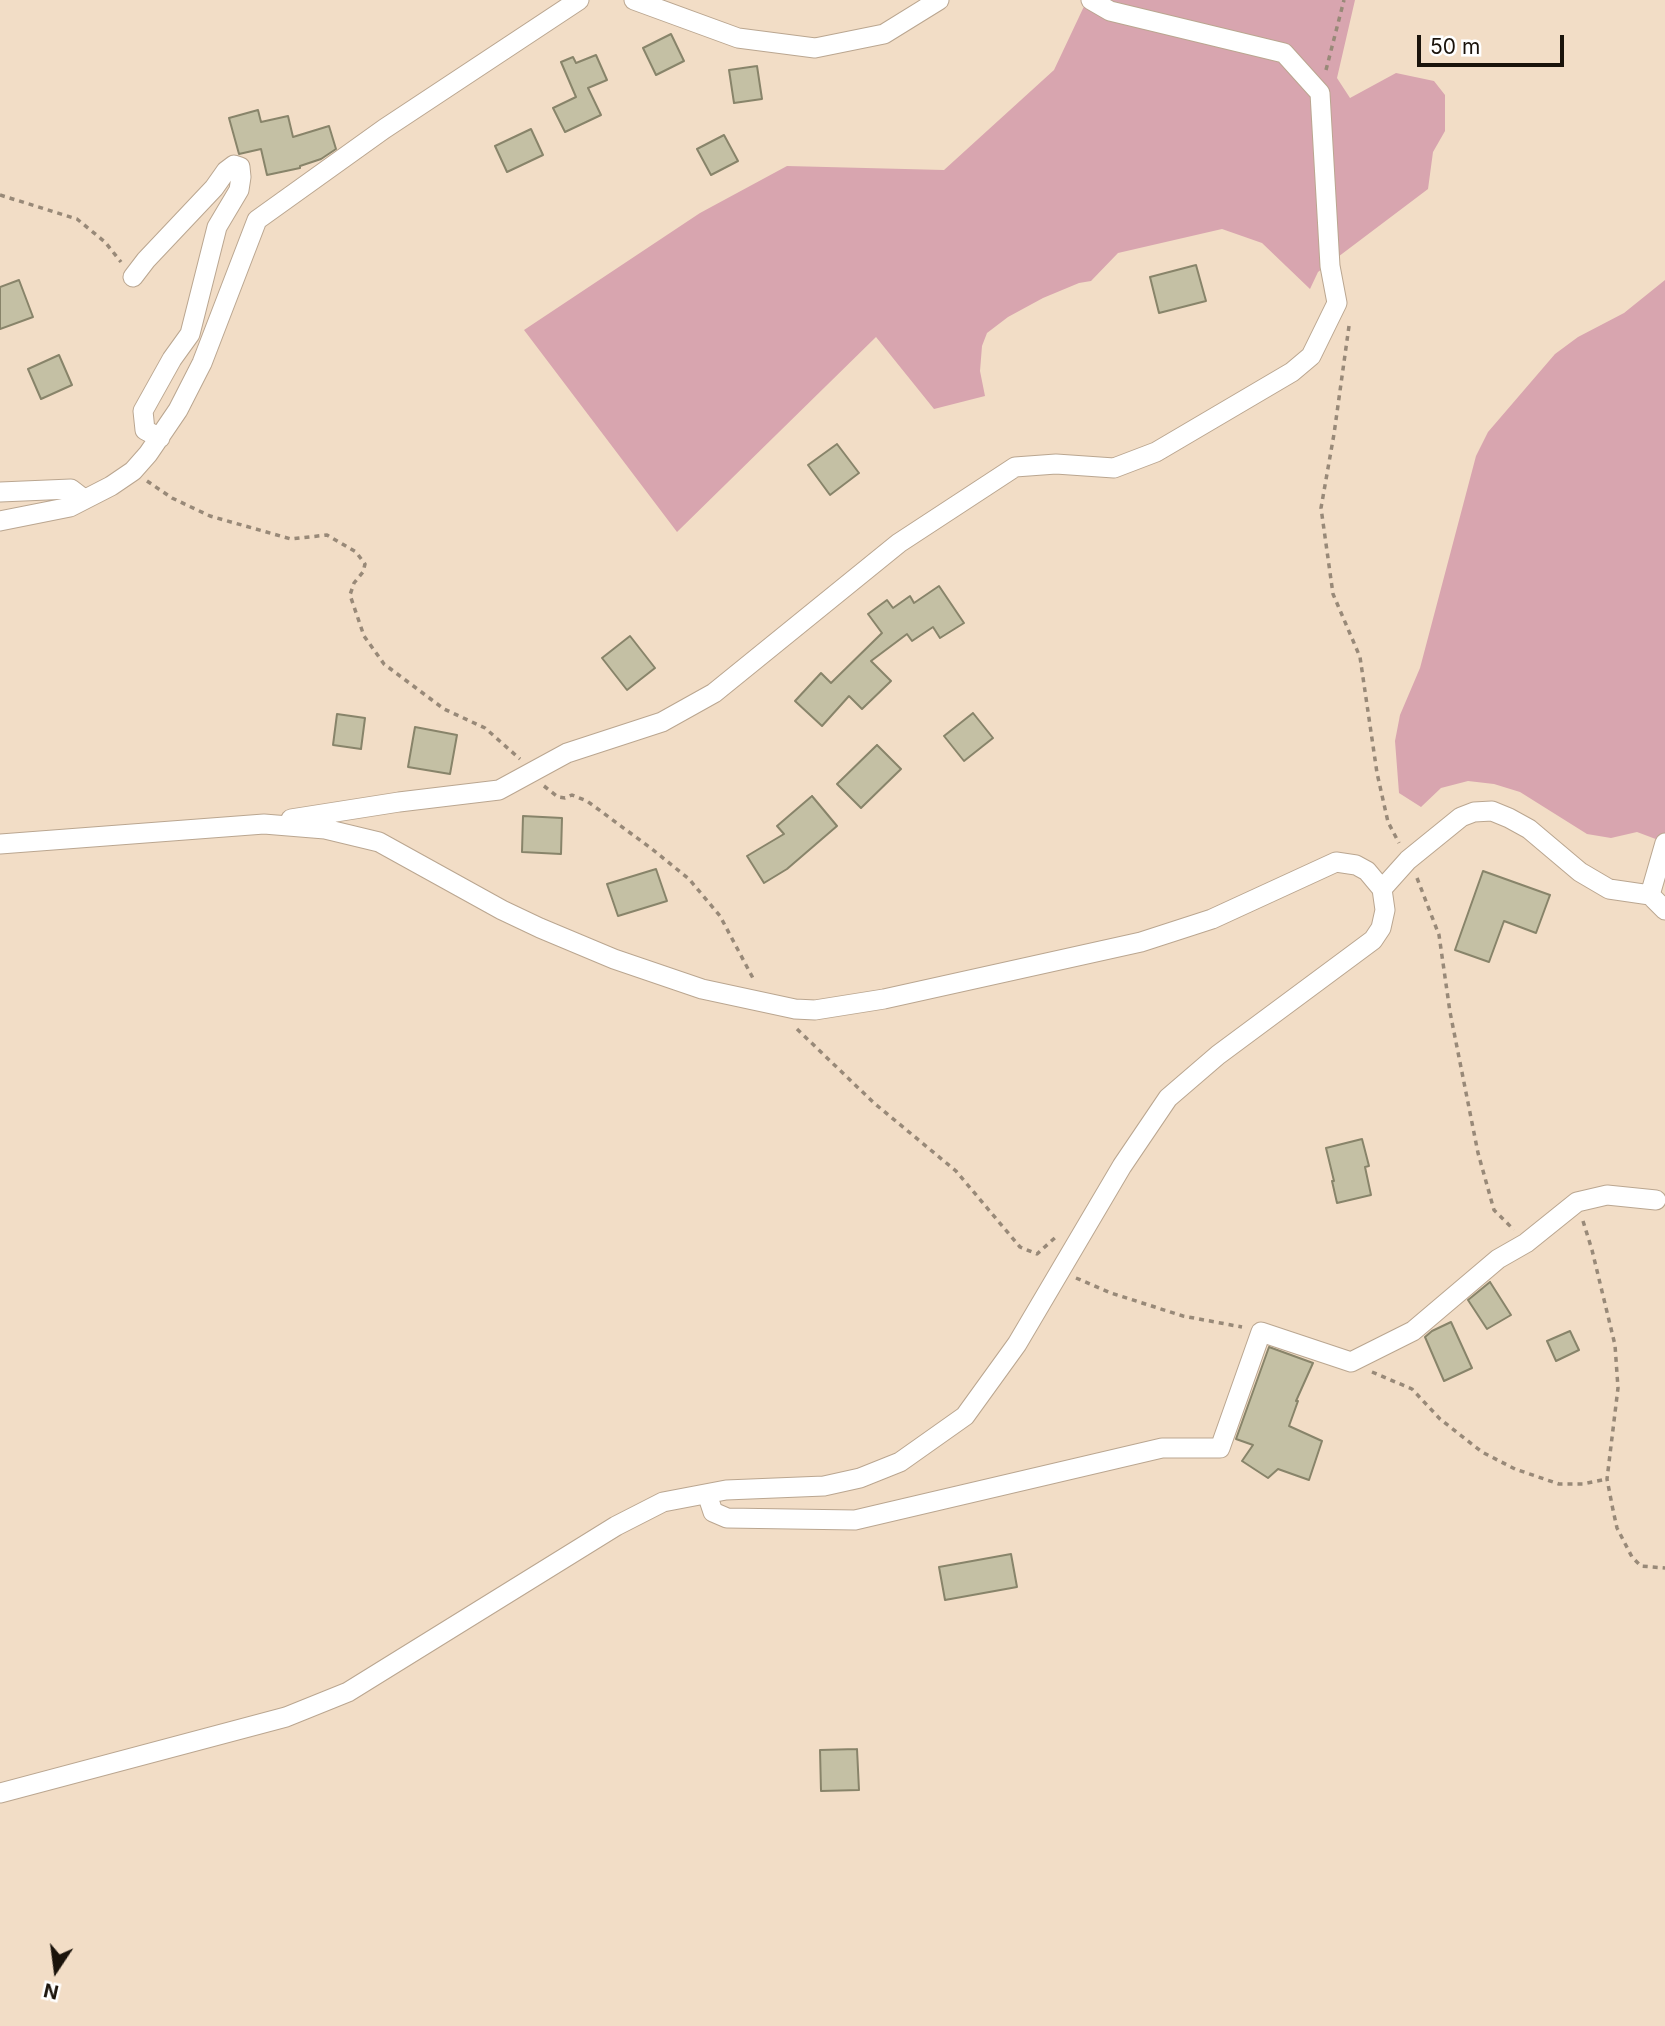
<!DOCTYPE html>
<style>
body{margin:0}
#map{position:relative;width:1665px;height:2026px;overflow:hidden;background:#f2ddc6;font-family:Inter,sans-serif}
canvas{display:block}
.north{position:absolute;left:21px;top:1935px;width:70px;height:70px;-webkit-text-stroke:5px #fff;paint-order:stroke;rotate:193deg;font-size:19px;font-weight:700;line-height:28px;text-align:center;color:#1a130b}
.north::after{content:'';display:block;margin:auto;width:24px;height:32px;background:#1a130b;clip-path:polygon(50% 0,100% 100%,50% 72%,0 100%)}
.scale{position:absolute;left:1417px;top:35px;width:147px;height:32px;box-sizing:border-box;border:4px solid #1a130b;border-top:0;padding-left:9px;font-size:21px;line-height:24px;white-space:nowrap;color:#1a130b;-webkit-text-stroke:5px #fff;paint-order:stroke}
</style>
<div id="map">
<canvas width="1665" height="2026"></canvas>
<div class="north">N</div>
<div class="scale">50 m</div>
</div>
<script>
const g = document.querySelector('canvas').getContext('2d');
g.lineJoin = 'round';
function paint(path, color) {
  g.fillStyle = color;
  g.fill(path, 'evenodd');
}
function shape(rows) {
  const path = new Path2D();
  for (const r of rows) {
    path.moveTo(r[0], r[1]);
    for (let i = 2; i < r.length; i += 2) path.lineTo(r[i], r[i + 1]);
  }
  return path;
}
function strokePath(path, color, width, dash) {
  g.strokeStyle = color;
  g.lineWidth = width;
  g.lineCap = dash ? 'butt' : 'round';
  g.setLineDash(dash || []);
  g.stroke(path);
}
paint(shape([
 [1087,0,1355,0,1337,78,1350,98,1396,73,1434,81,1445,95,1445,131,1433,152,1428,189,1318,272,1310,289,1262,243,1222,229,1118,253,1091,281,1079,283,1043,298,1008,317,987,333,982,346,980,371,985,396,934,409,876,337,677,532,524,330,700,213,787,166,944,170,1054,70],
 [1665,280,1665,865,1661,841,1637,832,1611,838,1587,834,1520,792,1494,784,1468,781,1441,788,1421,807,1399,793,1395,741,1400,715,1420,668,1476,456,1488,432,1555,354,1578,337,1624,313]
]), '#d8a5af');
const building = shape([
 [671,34,684,61,656,75,643,48,671,34],
 [596,55,607,80,588,88,601,115,565,132,553,108,576,97,561,62,573,57,576,63,596,55],
 [757,66,762,99,734,103,729,70,757,66],
 [258,110,261,122,288,116,293,137,329,126,336,149,321,159,300,166,300,168,267,175,261,149,239,154,229,118,258,110],
 [531,129,543,155,507,172,495,146,531,129],
 [724,135,738,161,711,175,697,149,724,135],
 [1196,265,1206,301,1159,313,1150,277,1196,265],
 [19,280,33,317,0,329,0,287,19,280],
 [59,355,72,385,41,399,28,369,59,355],
 [837,444,859,473,830,495,808,465,837,444],
 [939,586,964,623,940,638,933,627,912,641,907,634,871,661,891,681,862,709,849,696,822,726,795,701,821,673,831,683,882,633,868,614,887,600,893,608,910,596,914,603,939,586],
 [630,636,655,668,627,690,602,658,630,636],
 [973,713,993,738,964,761,944,736,973,713],
 [337,714,365,718,361,749,333,745,337,714],
 [415,727,457,735,450,774,408,767,415,727],
 [877,745,901,769,861,808,837,784,877,745],
 [812,796,837,826,787,869,764,883,747,856,784,834,777,826,812,796],
 [523,816,562,818,561,854,522,852,523,816],
 [656,869,667,901,618,916,607,884,656,869],
 [1483,871,1550,895,1536,933,1504,921,1489,962,1455,950,1483,871],
 [1362,1139,1369,1166,1365,1167,1371,1195,1337,1203,1332,1181,1334,1181,1326,1148,1362,1139],
 [1490,1282,1511,1315,1487,1329,1468,1300,1490,1282],
 [1451,1322,1472,1368,1444,1381,1425,1337,1432,1331,1451,1322],
 [1570,1331,1579,1350,1556,1361,1547,1341,1570,1331],
 [1269,1347,1313,1363,1296,1401,1298,1401,1289,1426,1322,1441,1309,1480,1278,1469,1268,1478,1242,1461,1253,1445,1236,1439,1269,1347],
 [1011,1554,1017,1587,945,1600,939,1567,1011,1554],
 [857,1749,859,1790,821,1791,820,1750,857,1749]
]);
paint(building, '#c4c0a4');
strokePath(building, '#88846a', 2);
const minor = shape([
 [634,0,738,38,815,48,884,34,939,0],
 [133,277,146,260,214,188,226,171,234,165,240,167,241,177,239,190,217,227,190,334,172,359,143,411,145,430,160,438],
 [0,492,71,489,84,499],
 [0,521,70,507,111,486,133,471,148,454,178,410,202,363,257,220,384,129,579,0],
 [291,819,399,802,499,790,567,753,662,722,714,693,899,543,1015,467,1056,464,1114,468,1156,452,1292,372,1311,356,1337,303,1330,266,1320,93,1284,53,1110,11,1091,0],
 [0,844,264,824,325,829,379,842,502,910,540,928,614,959,702,989,795,1009,815,1010,884,999,1141,942,1212,919,1336,862,1356,865,1367,871,1382,889,1385,910,1381,928,1373,940,1218,1055,1168,1098,1122,1166,1017,1344,965,1416,900,1462,860,1478,824,1486,726,1490,663,1502,616,1526,348,1692,286,1717,0,1793],
 [1382,889,1408,860,1461,817,1474,812,1492,811,1509,818,1529,829,1580,872,1609,889,1650,895,1665,843],
 [1650,895,1665,910],
 [707,1494,713,1512,727,1518,855,1520,1162,1448,1220,1448,1261,1332,1351,1362,1413,1331,1498,1259,1526,1243,1577,1202,1607,1195,1656,1200]
]);
strokePath(minor, '#baa690', 21);
strokePath(shape([
 [1326,70,1344,0],
 [0,195,77,219,105,242,121,262],
 [1349,326,1334,434,1321,508,1333,594,1360,657,1377,773,1388,822,1399,843],
 [147,481,172,498,210,516,291,539,327,535,356,552,365,564,363,572,354,583,350,595,364,636,384,664,444,709,485,728,520,759],
 [544,786,558,797,565,798,572,795,587,801,652,849,689,879,720,916,755,982],
 [1417,878,1439,935,1450,1012,1478,1153,1494,1210,1514,1230],
 [797,1029,874,1103,956,1171,1020,1247,1037,1254,1058,1235],
 [1583,1221,1592,1250,1615,1345,1618,1388,1607,1479,1613,1510,1617,1528,1632,1557,1641,1566,1665,1568],
 [1076,1278,1111,1293,1183,1316,1242,1327],
 [1372,1372,1412,1389,1440,1419,1482,1452,1515,1469,1559,1484,1583,1484,1607,1479]
]), '#988978', 3.5, [5, 5]);
strokePath(minor, '#fff', 19);
</script>
